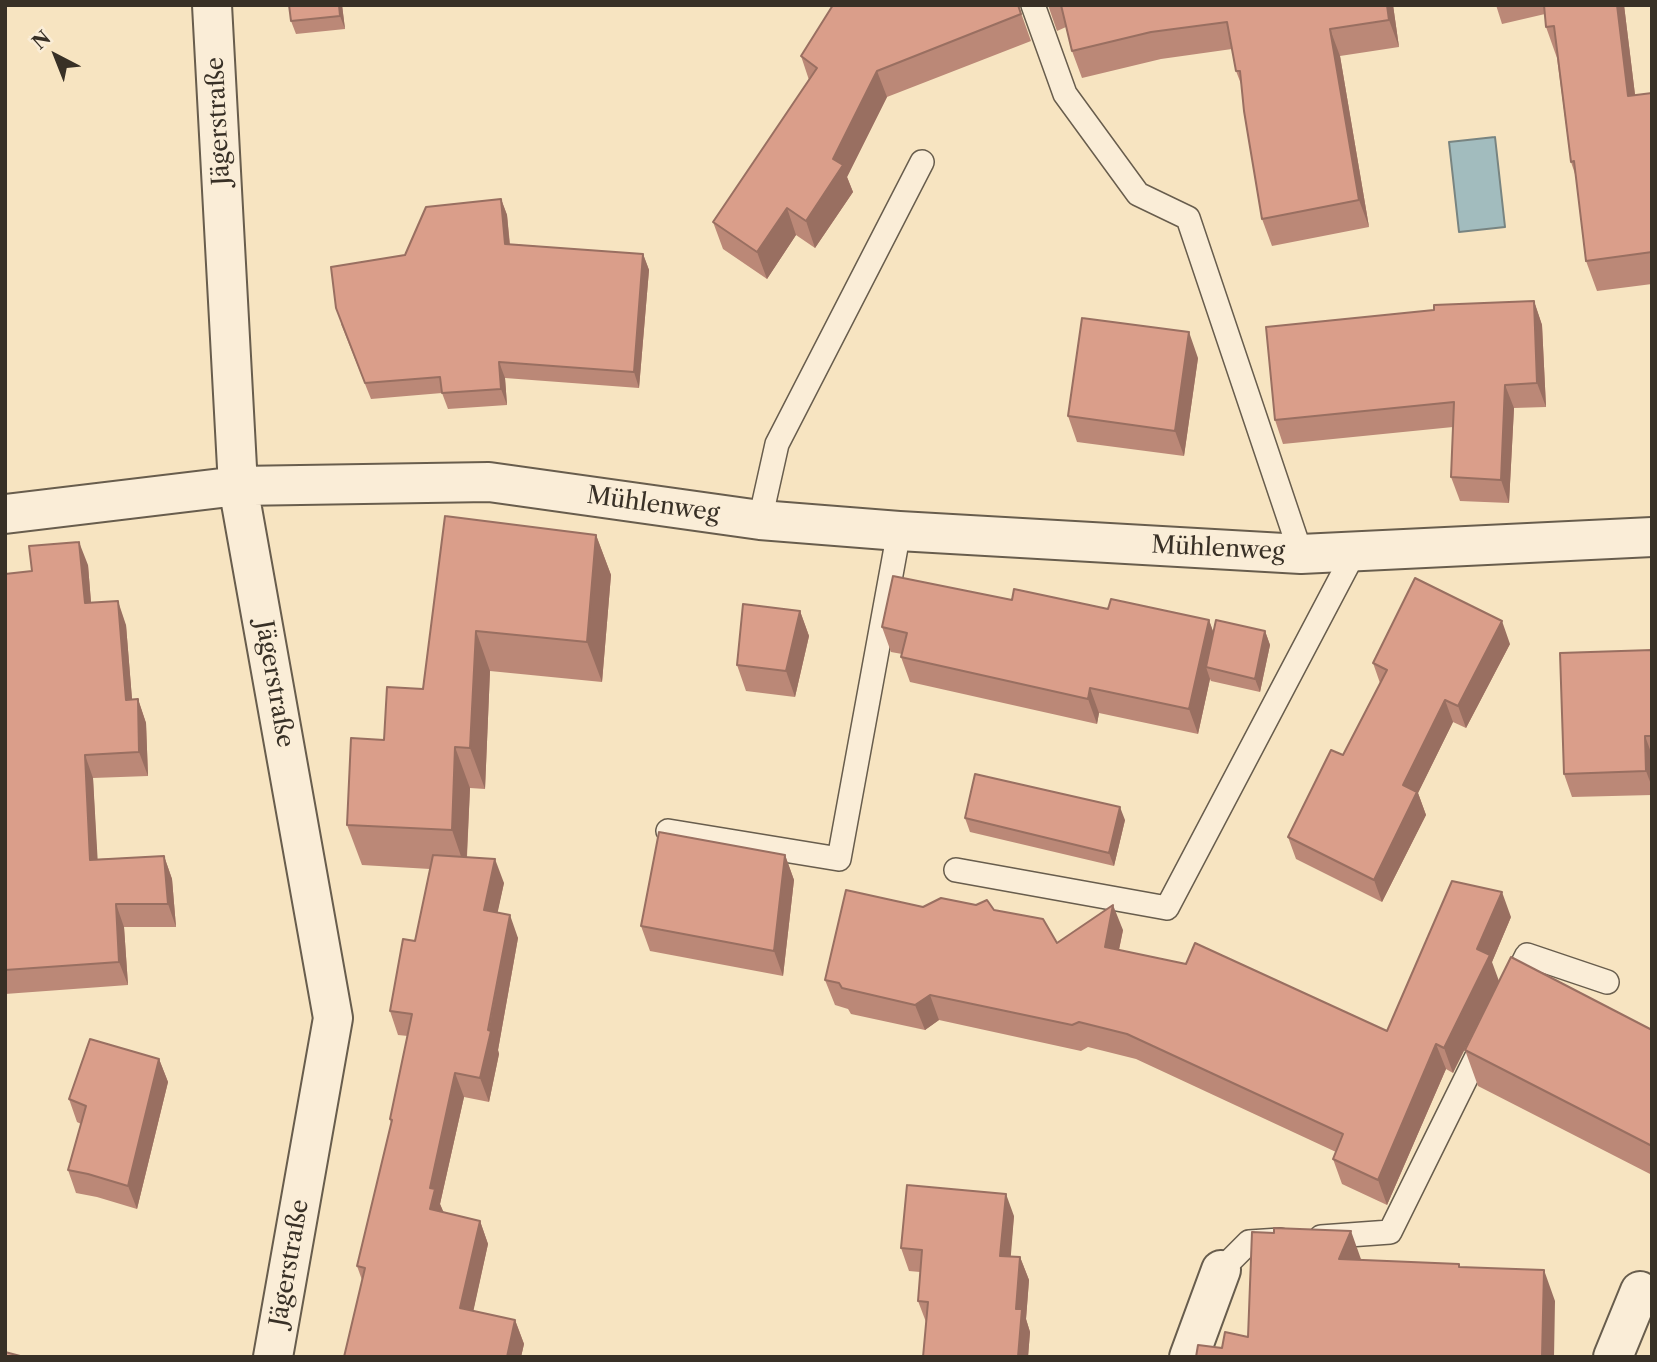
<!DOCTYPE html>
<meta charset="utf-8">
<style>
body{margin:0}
#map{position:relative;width:1657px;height:1362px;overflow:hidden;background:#f7e4c1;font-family:"Libre Caslon Text",serif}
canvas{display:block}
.frame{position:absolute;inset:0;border:7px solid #383026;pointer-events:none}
.north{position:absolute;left:21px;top:21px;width:70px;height:70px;-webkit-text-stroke:5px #faedd7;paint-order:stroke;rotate:318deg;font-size:19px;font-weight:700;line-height:28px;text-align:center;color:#383026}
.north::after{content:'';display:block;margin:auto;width:24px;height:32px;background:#383026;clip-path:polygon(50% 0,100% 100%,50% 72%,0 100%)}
</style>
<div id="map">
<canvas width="1657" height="1362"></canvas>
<div class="frame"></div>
<div class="north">N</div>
</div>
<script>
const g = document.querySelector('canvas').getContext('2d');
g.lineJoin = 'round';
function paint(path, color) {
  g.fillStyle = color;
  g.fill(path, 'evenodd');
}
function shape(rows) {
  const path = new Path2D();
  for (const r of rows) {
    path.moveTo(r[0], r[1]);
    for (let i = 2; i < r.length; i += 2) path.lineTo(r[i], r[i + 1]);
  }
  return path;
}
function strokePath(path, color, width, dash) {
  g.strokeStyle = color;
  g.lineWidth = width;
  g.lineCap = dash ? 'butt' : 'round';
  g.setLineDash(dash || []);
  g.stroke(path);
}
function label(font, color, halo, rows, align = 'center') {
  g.font = font + ' "Libre Caslon Text",serif';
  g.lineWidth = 7;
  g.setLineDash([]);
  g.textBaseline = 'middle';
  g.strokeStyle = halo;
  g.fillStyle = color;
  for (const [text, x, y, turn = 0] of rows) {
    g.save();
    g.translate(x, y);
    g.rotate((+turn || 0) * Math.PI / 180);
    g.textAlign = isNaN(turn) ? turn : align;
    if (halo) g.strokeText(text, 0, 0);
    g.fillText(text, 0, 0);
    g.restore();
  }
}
const water = shape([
 [1495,137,1505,227,1459,232,1449,142,1495,137]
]);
paint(water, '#a2bcbe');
strokePath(water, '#788481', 2);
const lane = shape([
 [1033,5,1065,94,1138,194,1188,218,1301,554],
 [760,520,777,444,922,162],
 [668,831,839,859,899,531],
 [956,870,1167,908,1355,551],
 [1510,989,1527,955,1607,982],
 [1321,1237,1390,1232,1484,1042],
 [1221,1270,1249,1242,1280,1240]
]);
const street = shape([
 [212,5,238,486,333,1018,273,1357],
 [5,514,238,486,489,482,760,520,899,531,1301,554,1652,537],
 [1189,1357,1221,1270],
 [1613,1357,1640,1291]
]);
strokePath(lane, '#685d4d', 26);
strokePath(street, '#685d4d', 42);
strokePath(lane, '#faedd7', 23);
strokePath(street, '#faedd7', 38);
paint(shape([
 [342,5,345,29,296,34,291,21],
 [833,5,1019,5,1020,10,1031,41,887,97,847,177,853,192,815,248,796,235,767,279,723,249,713,222,809,80,801,56],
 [1048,5,1393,5,1399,47,1340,56,1369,227,1272,246,1262,219,1241,84,1236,71,1232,49,1161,59,1082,78,1072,51,1066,27,1057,31],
 [1496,5,1624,5,1635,95,1652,93,1652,284,1597,291,1586,261,1576,177,1571,162,1557,58,1546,27,1545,14,1502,24],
 [501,199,507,215,510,244,643,254,649,270,639,388,505,378,507,405,448,409,442,393,371,399,341,324,405,255],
 [1534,301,1542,325,1546,407,1514,408,1509,503,1460,501,1451,477,1453,427,1283,444,1275,420],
 [1198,358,1184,456,1077,442,1068,416],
 [445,516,596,535,611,575,602,682,490,671,485,789,470,788,467,857,504,883,497,913,518,938,498,1050,499,1054,489,1102,464,1097,440,1204,443,1212,480,1221,488,1244,473,1311,515,1320,524,1344,521,1357,344,1357,362,1280,357,1266,391,1123,390,1119,408,1036,398,1035,390,1011,415,941,430,869,362,865,347,825,384,740,423,689],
 [88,565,91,603,126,625,132,700,138,699,146,723,148,776,93,778,97,859,164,856,172,879,176,927,124,927,128,985,5,994,5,574],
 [1012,600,1209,620,1213,632,1265,631,1270,645,1260,692,1211,681,1210,679,1198,734,1099,713,1097,724,910,682,901,657,902,654,891,652,882,627],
 [800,611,809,636,795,697,746,691,737,665],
 [1510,644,1466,728,1453,722,1418,793,1426,815,1382,902,1296,859,1288,837,1343,755,1380,683,1373,663],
 [1652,650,1652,795,1572,797,1564,774],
 [965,818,1125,820,1114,866,970,832],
 [785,855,794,880,783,976,650,951,641,926],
 [923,907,994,910,1057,943,1123,930,1119,950,1387,1031,1511,917,1492,962,1453,1073,1446,1069,1387,1205,1342,1184,1333,1159,1336,1152,1136,1059,1088,1047,1081,1051,939,1020,925,1030,851,1014,848,1009,835,1005,825,980],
 [1652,1030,1652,1175,1478,1086,1465,1050],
 [159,1059,168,1082,137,1209,97,1197,76,1193,68,1170,81,1124,77,1122,69,1099],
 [1014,1216,1010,1257,1020,1257,1029,1280,1026,1319,1030,1332,1028,1357,923,1357,926,1322,918,1301,920,1272,909,1271,901,1248]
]), '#b87');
paint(shape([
 [339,5,342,5,345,29,340,16],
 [1387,5,1393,5,1399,47,1389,20],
 [1617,5,1624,5,1639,127,1628,96],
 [1330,29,1340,56,1369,227,1359,200],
 [877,71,887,97,847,177,853,192,815,248,806,221,833,159],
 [501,199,507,215,511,260,505,244],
 [787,208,796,235,767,279,757,252],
 [643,254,649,270,639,388,634,372],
 [1534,301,1542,325,1546,407,1537,383],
 [1189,332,1198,358,1184,456,1175,431],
 [499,362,505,378,507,405,501,389],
 [1505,385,1514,408,1509,503,1501,480],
 [596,535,611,575,602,682,587,642],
 [79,542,88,565,93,627,85,603],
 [118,601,126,625,134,723,126,700],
 [800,611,809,636,795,697,786,671],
 [1209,620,1218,645,1206,667,1210,679,1198,734,1189,709],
 [1502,621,1510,644,1466,728,1458,706],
 [476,631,490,671,485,789,470,748],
 [1265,631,1270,645,1260,692,1255,679],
 [1090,688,1099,713,1097,724,1088,699],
 [138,699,146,723,148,776,139,752],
 [1445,700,1453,722,1418,793,1426,815,1382,902,1374,880,1403,785],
 [1645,736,1652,755,1652,787,1646,771],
 [455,747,470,788,466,871,452,830],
 [85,755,93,778,99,883,90,860],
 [1120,807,1125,820,1114,866,1109,853],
 [785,855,794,880,783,976,774,951],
 [164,856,172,879,176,927,168,904],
 [495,859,504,883,493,934,484,910],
 [1502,892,1511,917,1492,962,1499,981,1453,1073,1444,1048,1477,949],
 [116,904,124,927,128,985,119,962],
 [1113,905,1123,930,1114,973,1105,947],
 [510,915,518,938,498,1050,499,1054,489,1102,480,1078],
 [930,995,939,1020,925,1030,915,1005],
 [1436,1044,1446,1069,1387,1205,1378,1180],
 [159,1059,168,1082,137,1209,128,1186],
 [455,1073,464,1097,440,1204,444,1213,430,1209,430,1188],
 [1006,1194,1014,1216,1009,1279,1000,1256],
 [480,1221,488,1244,469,1331,460,1308],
 [1351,1231,1362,1262,1339,1259],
 [1020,1257,1029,1280,1026,1319,1030,1332,1028,1357,1018,1357,1016,1309],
 [1544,1270,1555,1301,1554,1357,1542,1357],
 [515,1320,524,1344,521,1357,507,1357]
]), '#996f61');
const building = shape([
 [289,5,339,5,340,16,291,21,289,5],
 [833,5,1018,5,1021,14,877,71,833,159,843,165,806,221,787,208,757,252,713,222,817,68,801,56,833,5],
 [1061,5,1387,5,1389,20,1330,29,1359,200,1262,219,1244,111,1240,71,1236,71,1227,22,1151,32,1072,51,1061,5],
 [1544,5,1617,5,1628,96,1652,93,1652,252,1586,261,1574,161,1571,162,1554,26,1546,27,1544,5],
 [501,199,505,244,643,254,634,372,499,362,501,389,442,393,440,377,365,383,336,308,331,267,405,255,426,207,501,199],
 [1534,301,1537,383,1505,385,1501,480,1451,477,1454,402,1275,420,1266,327,1434,310,1434,305,1534,301],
 [1082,318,1189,332,1175,431,1068,416,1082,318],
 [445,516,596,535,587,642,476,631,470,748,455,747,452,830,347,825,351,738,384,740,387,687,423,689,445,516],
 [79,542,85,603,118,601,126,700,138,699,139,752,85,755,90,860,164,856,168,904,116,904,119,962,5,970,5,574,32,571,29,546,79,542],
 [893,576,1012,600,1014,589,1108,609,1111,599,1209,620,1189,709,1090,688,1088,699,901,657,907,633,882,627,893,576],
 [1415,578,1502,621,1458,706,1445,700,1403,785,1417,792,1374,880,1288,837,1331,750,1343,755,1387,670,1373,663,1415,578],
 [743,604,800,611,786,671,737,665,743,604],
 [1216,620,1265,631,1255,679,1206,667,1216,620],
 [1652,650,1652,736,1645,736,1646,771,1564,774,1560,653,1652,650],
 [975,774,1120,807,1109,853,965,818,975,774],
 [659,832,785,855,774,951,641,926,659,832],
 [433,855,495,859,484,910,510,915,488,1030,491,1031,480,1078,455,1073,430,1188,435,1189,430,1209,480,1221,460,1308,515,1320,507,1357,344,1357,365,1268,357,1266,392,1120,390,1119,412,1014,390,1011,403,939,415,941,433,855],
 [1452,881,1502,892,1477,949,1490,955,1444,1048,1436,1044,1378,1180,1333,1159,1343,1134,1127,1034,1079,1022,1072,1025,930,995,915,1005,842,988,839,983,825,980,846,890,923,907,941,898,976,905,987,900,994,910,1043,919,1057,943,1113,905,1105,947,1186,964,1195,943,1387,1031,1452,881],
 [1511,957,1652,1030,1652,1146,1465,1050,1511,957],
 [90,1039,159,1059,128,1186,88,1174,68,1170,86,1106,69,1099,90,1039],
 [907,1185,1006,1194,1000,1256,1020,1257,1016,1309,1022,1309,1018,1357,923,1357,928,1302,918,1301,922,1250,901,1248,907,1185],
 [1274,1228,1351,1231,1339,1259,1459,1264,1459,1267,1544,1270,1542,1357,1196,1357,1198,1345,1222,1348,1225,1332,1248,1337,1252,1232,1274,1233,1274,1228],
 [5,1352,24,1357,5,1357,5,1352]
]);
paint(building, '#da9e8a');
strokePath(building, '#996f61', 2);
label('24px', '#383026', '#faedd7', [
 ["Jägerstraße",219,121,-93],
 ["Mühlenweg",653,505,8],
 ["Mühlenweg",1218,549,3],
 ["Jägerstraße",274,684,80],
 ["Jägerstraße",290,1263,-80]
]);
</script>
